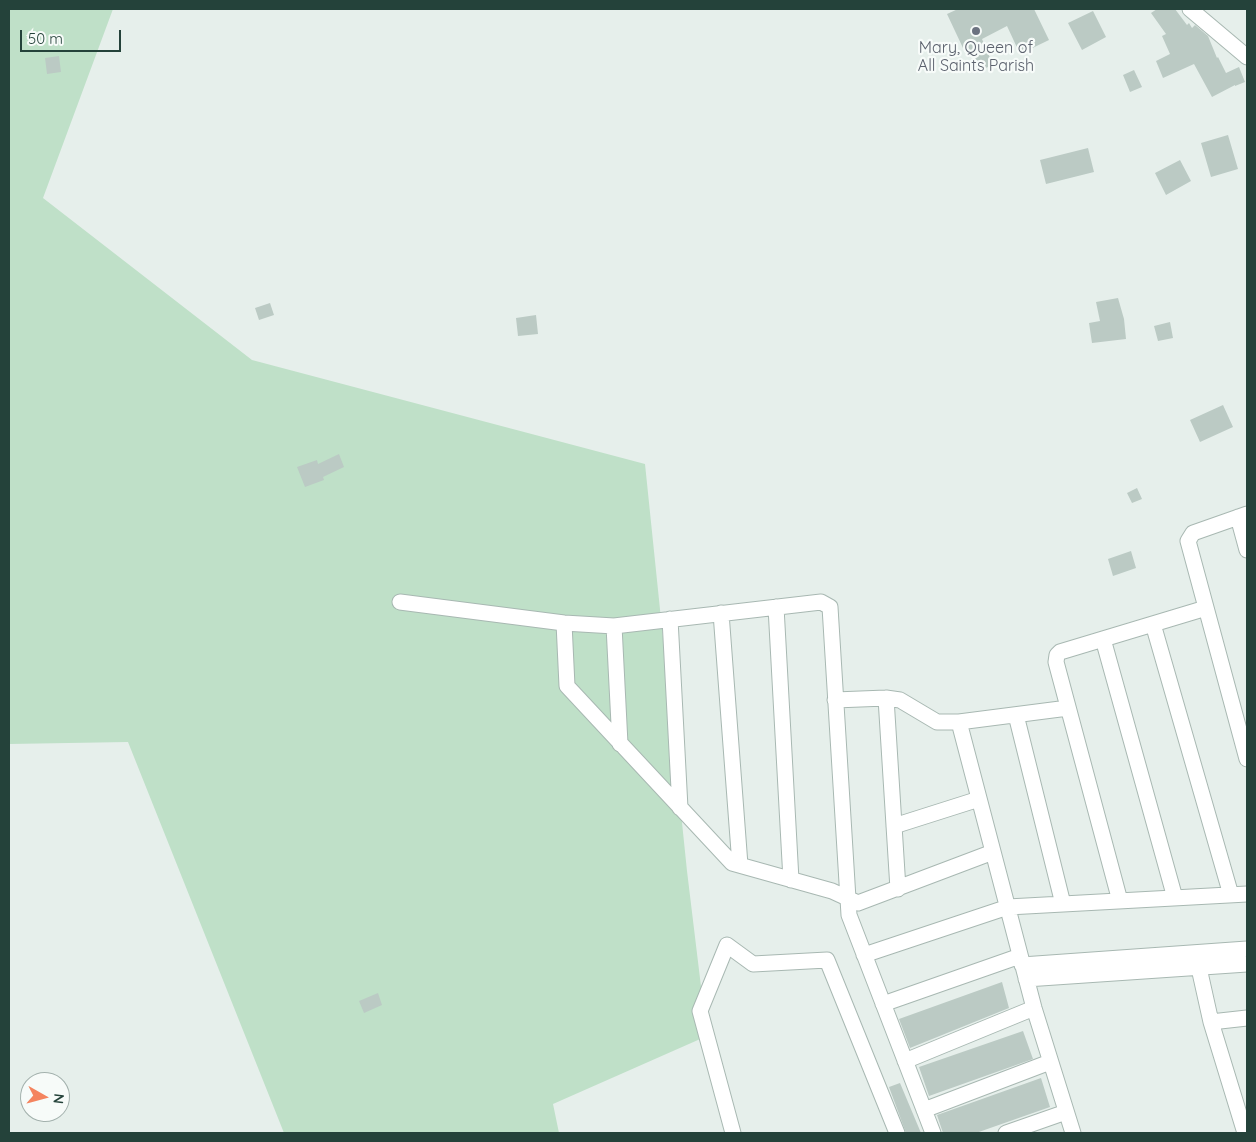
<!DOCTYPE html>
<style>
body{margin:0}
#map{position:relative;width:1256px;height:1142px;overflow:hidden;background:#e6efeb;font-family:Quicksand,sans-serif}
canvas{display:block}
.frame{position:absolute;inset:0;border:10px solid #24423a;pointer-events:none}
.north{position:absolute;left:20px;top:1072px;width:50px;height:50px;box-sizing:border-box;background:#f7fbf9;border:1px solid #a3b1ad;border-radius:50%;rotate:97deg;font-size:14px;font-weight:700;line-height:20px;text-align:center;color:#24423a}
.north::after{content:'';display:block;margin:auto;width:18px;height:22px;background:#f4845f;clip-path:polygon(50% 0,100% 100%,50% 72%,0 100%)}
.scale{position:absolute;left:20px;top:30px;width:101px;height:22px;box-sizing:border-box;border:2px solid #24423a;border-top:0;padding-left:6px;font-size:15px;line-height:18px;white-space:nowrap;color:#24423a;-webkit-text-stroke:4px #f7fbf9;paint-order:stroke}
</style>
<div id="map">
<canvas width="1256" height="1142"></canvas>
<div class="frame"></div>
<div class="north">N</div>
<div class="scale">50 m</div>
</div>
<script>
const g = document.querySelector('canvas').getContext('2d');
g.lineJoin = 'round';
function paint(path, color) {
  g.fillStyle = color;
  g.fill(path, 'evenodd');
}
function shape(rows) {
  const path = new Path2D();
  for (const r of rows) {
    path.moveTo(r[0], r[1]);
    for (let i = 2; i < r.length; i += 2) path.lineTo(r[i], r[i + 1]);
  }
  return path;
}
function strokePath(path, color, width, dash) {
  g.strokeStyle = color;
  g.lineWidth = width;
  g.lineCap = dash ? 'butt' : 'round';
  g.setLineDash(dash || []);
  g.stroke(path);
}
function label(font, color, halo, rows, align = 'center') {
  g.font = font + ' Quicksand,sans-serif';
  g.lineWidth = 4.5;
  g.setLineDash([]);
  g.textBaseline = 'middle';
  g.strokeStyle = halo;
  g.fillStyle = color;
  for (const [text, x, y, turn = 0] of rows) {
    g.save();
    g.translate(x, y);
    g.rotate((+turn || 0) * Math.PI / 180);
    g.textAlign = isNaN(turn) ? turn : align;
    if (halo) g.strokeText(text, 0, 0);
    g.fillText(text, 0, 0);
    g.restore();
  }
}
paint(shape([
 [9,9,113,9,43,198,252,360,645,464,687,871,707,1036,553,1104,559,1133,284,1133,128,742,9,744]
]), '#bfe0c8');
paint(shape([
 [958,9,1034,9,1049,40,1020,54,1007,26,982,39,993,65,978,71,967,46,963,48,947,14],
 [1157,9,1175,9,1187,25,1189,23,1192,28,1195,25,1208,36,1217,58,1218,57,1226,73,1239,67,1245,82,1235,86,1235,85,1212,97,1194,64,1163,78,1156,61,1170,54,1162,36,1166,34,1151,13],
 [1093,11,1106,37,1082,50,1068,23],
 [59,56,61,72,47,74,45,58],
 [1134,70,1142,87,1130,92,1123,75],
 [1228,135,1238,169,1211,177,1201,143],
 [1088,148,1094,172,1046,184,1040,160],
 [1180,160,1191,181,1166,195,1155,173],
 [1118,298,1124,319,1126,339,1092,343,1089,323,1100,321,1096,302],
 [270,303,274,315,259,320,255,308],
 [536,315,538,334,518,336,516,318],
 [1170,322,1173,338,1158,341,1154,326],
 [1223,405,1233,427,1200,442,1190,420],
 [339,454,344,467,323,477,324,480,305,487,297,467,317,460,318,464],
 [1137,488,1142,499,1132,503,1127,493],
 [1131,551,1136,568,1113,576,1108,559],
 [1002,982,1009,1008,910,1048,899,1019],
 [378,993,382,1005,364,1013,359,1001],
 [1023,1031,1033,1059,929,1096,919,1067],
 [1041,1078,1050,1107,976,1133,943,1133,937,1115],
 [900,1083,921,1133,906,1133,889,1087]
]), '#bbcac4');
const minor = shape([
 [1247,514,1193,533,1188,541,1247,759],
 [1238,517,1247,550],
 [400,602,564,623,614,626,821,602,830,607,849,915,933,1133],
 [776,607,791,880],
 [721,613,740,865],
 [670,619,680,808],
 [564,623,567,686,732,863,832,891,858,903,993,852],
 [1153,624,1231,895],
 [614,626,620,744],
 [1103,639,1175,898],
 [886,698,898,889],
 [835,700,886,698,900,700,937,722,959,722,1068,708],
 [1016,715,1063,904],
 [959,722,1034,1008,1073,1133],
 [894,826,979,799],
 [1120,901,1056,662,1057,655,1060,652,1206,608],
 [864,955,1008,907,1247,894],
 [1197,959,1211,1022,1245,1133],
 [1022,965,1247,949],
 [1026,979,1247,964],
 [883,1004,1020,956],
 [1211,1022,1247,1018],
 [905,1061,1034,1008],
 [924,1110,1050,1062],
 [733,1133,700,1011,727,945,753,964,827,960,897,1133],
 [1006,1133,1066,1112]
]);
const tertiary = shape([
 [1190,9,1247,57]
]);
strokePath(minor, '#a8b8b2', 17);
strokePath(tertiary, '#a8b8b2', 17);
strokePath(minor, '#fff', 15);
strokePath(tertiary, '#fff', 15);
for (const [x, y, r, color] of [
 [976,31,5,"#6b7280"]
]) {
  const dot = new Path2D();
  dot.arc(x, y, r, 0, 2 * Math.PI);
  g.fillStyle = color;
  g.fill(dot);
  strokePath(dot, '#f7fbf9', 2);
}
label('16px', '#5b616d', '#f7fbf9', [
 ["Mary, Queen of",976,48],
 ["All Saints Parish",976,66]
]);
</script>
